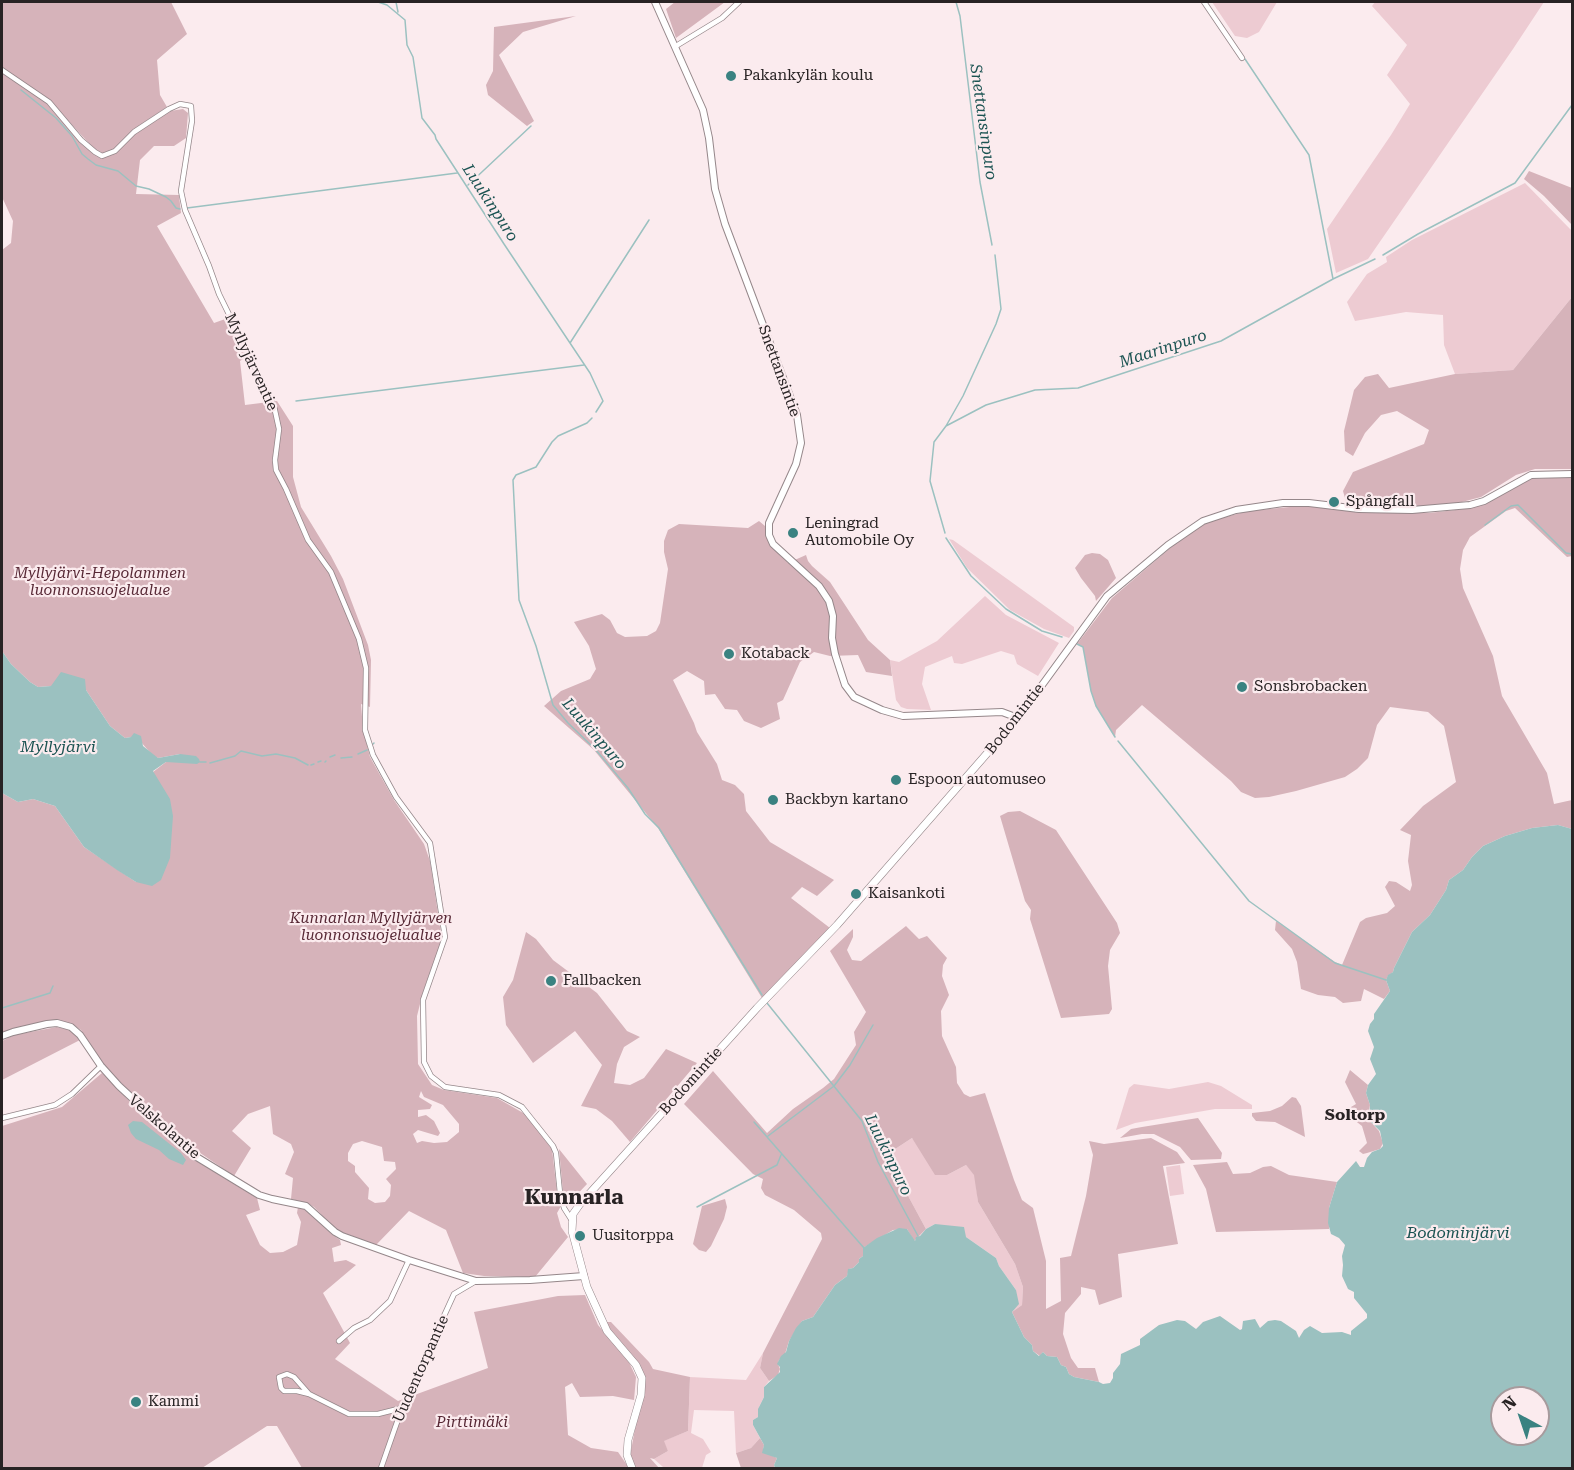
<!DOCTYPE html>
<meta charset="utf-8">
<style>
body{margin:0}
#map{position:relative;width:1574px;height:1470px;overflow:hidden;background:#fbebee;font-family:"Roboto Serif",serif}
canvas{display:block}
.frame{position:absolute;inset:0;border:3px solid #282324;pointer-events:none}
.north{position:absolute;left:1490px;top:1386px;width:60px;height:60px;box-sizing:border-box;background:#fbebee;border:2px solid #a79b9d;border-radius:50%;rotate:320deg;font-size:16px;font-weight:700;line-height:24px;text-align:center;color:#282324}
.north::after{content:'';display:block;margin:auto;width:21px;height:27px;background:#3a8281;clip-path:polygon(50% 0,100% 100%,50% 72%,0 100%)}
</style>
<div id="map">
<canvas width="1574" height="1470"></canvas>
<div class="frame"></div>
<div class="north">N</div>
</div>
<script>
const g = document.querySelector('canvas').getContext('2d');
g.lineJoin = 'round';
function paint(path, color) {
  g.fillStyle = color;
  g.fill(path, 'evenodd');
}
function shape(rows) {
  const path = new Path2D();
  for (const r of rows) {
    path.moveTo(r[0], r[1]);
    for (let i = 2; i < r.length; i += 2) path.lineTo(r[i], r[i + 1]);
  }
  return path;
}
function strokePath(path, color, width, dash) {
  g.strokeStyle = color;
  g.lineWidth = width;
  g.lineCap = dash ? 'butt' : 'round';
  g.setLineDash(dash || []);
  g.stroke(path);
}
function label(font, color, halo, rows, align = 'center') {
  g.font = font + ' "Roboto Serif",serif';
  g.lineWidth = 4.5;
  g.setLineDash([]);
  g.textBaseline = 'middle';
  g.strokeStyle = halo;
  g.fillStyle = color;
  for (const [text, x, y, turn = 0] of rows) {
    g.save();
    g.translate(x, y);
    g.rotate((+turn || 0) * Math.PI / 180);
    g.textAlign = isNaN(turn) ? turn : align;
    if (halo) g.strokeText(text, 0, 0);
    g.fillText(text, 0, 0);
    g.restore();
  }
}
paint(shape([
 [1212,2,1277,2,1259,32,1247,38,1235,36],
 [1375,2,1544,2,1513,49,1368,259,1336,273,1327,229,1391,135,1410,104,1387,75,1407,45,1372,6],
 [1525,183,1572,231,1572,297,1513,370,1455,374,1444,345,1443,315,1406,312,1355,321,1347,302,1367,274,1387,262,1386,257,1412,240],
 [949,539,953,540,1074,627,1074,631,1069,638,1044,629,1010,610,967,568],
 [985,596,1006,615,1059,643,1038,676,1017,664,1014,655,1001,651,962,664,954,663,952,656,925,667,922,684,931,710,907,709,901,707,896,700,890,660,899,662,937,641],
 [1208,1082,1221,1086,1252,1105,1252,1109,1215,1109,1135,1123,1116,1130,1129,1088,1134,1084,1169,1089],
 [912,1138,947,1175,966,1165,975,1175,978,1202,1015,1264,1023,1287,1022,1305,1012,1312,1016,1290,999,1266,996,1258,966,1237,935,1224,926,1229,886,1155],
 [1180,1165,1184,1194,1170,1196,1166,1167],
 [763,1353,760,1368,769,1381,764,1387,764,1397,759,1407,758,1417,753,1420,753,1425,760,1438,751,1448,736,1453,734,1411,694,1410,691,1433,703,1439,711,1452,706,1455,702,1468,663,1467,654,1459,668,1451,663,1441,688,1431,690,1377,746,1380]
]), '#edcbd2');
paint(shape([
 [2,2,171,2,187,34,157,60,160,95,167,107,133,130,110,153,103,154,96,151,50,101,2,67],
 [675,2,725,2,676,38,666,9],
 [576,16,523,32,499,55,534,121,527,126,488,95,486,85,493,71,494,27],
 [2,72,48,104,80,141,102,158,116,153,136,133,170,111,183,109,188,113,186,138,174,146,154,146,140,160,136,194,179,195,181,213,157,226,214,323,228,318,246,357,240,361,245,405,277,401,293,426,293,477,301,507,331,556,343,579,368,645,371,660,370,707,361,704,363,729,370,757,394,800,424,844,430,861,442,940,423,992,417,1016,418,1064,432,1085,444,1090,497,1098,525,1114,552,1149,557,1192,561,1206,557,1213,561,1227,568,1237,535,1277,484,1276,463,1273,446,1230,409,1211,376,1245,336,1230,314,1207,307,1203,291,1199,293,1178,285,1174,294,1152,291,1144,273,1134,270,1106,248,1114,232,1131,251,1148,234,1176,184,1142,137,1100,103,1064,81,1030,72,1024,57,1020,12,1029,2,1033,2,793,18,802,33,799,55,806,84,847,136,882,155,776,153,772,166,762,177,762,180,754,158,758,153,756,141,742,131,737,125,738,110,726,86,690,51,686,38,687,30,682,11,664,2,651,2,250,11,243,13,221,2,197],
 [421,1091,424,1097,443,1105,459,1124,459,1132,447,1142,434,1143,422,1141,417,1143,413,1134,418,1130,438,1136,440,1133,434,1121,426,1115,418,1117,418,1110,430,1109,432,1105,419,1097],
 [362,1141,382,1147,384,1161,395,1162,396,1169,386,1179,391,1185,390,1196,385,1202,375,1203,368,1199,369,1188,355,1172,355,1166,348,1161,348,1153,353,1144],
 [1529,171,1572,188,1572,225,1544,196,1524,179],
 [1572,297,1572,469,1535,469,1516,475,1481,497,1458,503,1418,507,1347,505,1343,491,1353,472,1424,444,1429,430,1397,411,1381,415,1365,433,1353,456,1345,451,1344,431,1354,390,1365,377,1378,374,1389,388,1455,374,1513,370],
 [1572,477,1572,556,1567,557,1515,508,1506,511,1470,537,1463,550,1460,569,1463,588,1493,656,1502,696,1547,773,1554,804,1572,800,1572,829,1558,825,1532,828,1505,836,1483,846,1472,857,1463,870,1449,880,1446,890,1430,915,1412,932,1394,968,1393,972,1388,976,1386,980,1390,991,1384,999,1364,989,1361,1001,1343,1003,1335,997,1318,995,1301,989,1297,962,1292,949,1275,930,1276,921,1335,962,1342,965,1360,922,1366,918,1387,913,1395,906,1385,887,1389,881,1396,882,1410,891,1412,885,1408,861,1411,835,1400,830,1423,806,1456,782,1444,726,1428,712,1390,707,1377,725,1368,758,1357,769,1345,777,1296,791,1269,797,1255,798,1241,792,1231,781,1142,705,1116,730,1115,737,1096,706,1091,691,1083,647,1077,644,1112,598,1183,537,1202,525,1218,519,1248,511,1310,505,1349,511,1386,513,1429,513,1464,509,1474,506,1530,479],
 [759,521,765,526,768,539,775,549,788,563,806,555,808,561,812,566,830,582,868,640,890,660,892,676,866,672,858,655,830,656,814,652,800,662,783,700,777,703,780,719,761,728,744,721,737,710,725,709,715,694,705,695,704,681,687,671,673,680,694,723,697,732,717,764,722,780,735,785,744,794,746,811,770,842,834,880,817,896,802,887,791,898,830,928,762,998,658,828,594,750,544,706,561,691,590,679,596,669,589,646,574,622,602,614,610,620,617,633,625,637,647,636,656,631,660,623,668,569,664,552,664,541,668,530,679,524,748,528],
 [1092,553,1100,554,1108,560,1116,578,1096,601,1095,596,1081,578,1075,568,1085,555],
 [1020,811,1056,830,1117,923,1120,933,1110,950,1108,966,1112,1009,1109,1014,1061,1018,1030,919,1031,910,1025,901,1000,816,1008,812],
 [906,926,919,939,927,936,947,958,943,965,942,976,949,995,941,1011,942,1036,956,1067,957,1083,964,1094,970,1097,985,1093,1014,1180,1022,1200,1033,1208,1046,1261,1046,1309,1061,1301,1060,1258,1071,1256,1086,1196,1093,1155,1089,1141,1104,1144,1151,1138,1177,1152,1185,1163,1163,1166,1178,1244,1118,1254,1122,1297,1099,1305,1095,1290,1081,1287,1081,1294,1065,1313,1063,1334,1071,1358,1078,1368,1095,1368,1099,1382,1074,1377,1069,1374,1066,1367,1061,1365,1057,1357,1047,1356,1043,1352,1040,1356,1033,1351,1032,1345,1024,1337,1012,1312,1022,1305,1023,1287,1015,1264,978,1202,974,1175,966,1165,947,1175,935,1175,912,1138,886,1155,926,1229,914,1241,907,1229,893,1230,863,1248,863,1256,859,1259,859,1262,853,1268,849,1269,847,1276,835,1285,813,1317,802,1321,789,1341,785,1354,779,1360,778,1364,780,1369,778,1375,769,1381,760,1368,763,1353,822,1239,821,1233,794,1210,765,1195,761,1188,763,1179,753,1174,684,1104,713,1071,767,1133,793,1109,823,1088,834,1079,856,1045,854,1032,866,1012,830,951,853,929,853,937,847,950,852,960,861,961],
 [526,932,536,939,553,960,597,993,627,1031,640,1037,624,1047,617,1064,614,1083,630,1085,644,1078,666,1049,697,1063,630,1142,612,1121,596,1109,581,1106,602,1065,575,1031,533,1063,506,1025,503,997,513,980],
 [57,1027,70,1030,80,1040,2,1080,2,1041,14,1035],
 [1350,1070,1368,1085,1366,1093,1370,1105,1368,1116,1369,1120,1379,1131,1383,1143,1380,1149,1367,1153,1363,1154,1359,1151,1367,1143,1362,1126,1349,1116,1346,1110,1356,1104,1345,1082],
 [102,1073,142,1114,193,1159,257,1198,260,1210,246,1215,260,1245,270,1253,283,1252,297,1245,301,1222,297,1213,298,1207,304,1209,333,1235,340,1240,341,1245,332,1248,334,1262,346,1260,356,1265,323,1293,350,1343,335,1359,398,1401,488,1368,474,1312,558,1296,585,1295,598,1325,628,1360,636,1377,634,1400,613,1396,580,1397,572,1383,565,1387,568,1435,591,1448,618,1452,629,1468,302,1468,277,1426,267,1426,202,1468,2,1468,2,1126,62,1107],
 [1292,1097,1296,1098,1301,1106,1305,1137,1275,1122,1256,1121,1252,1116,1252,1113,1270,1111,1282,1106],
 [1198,1118,1222,1153,1221,1159,1191,1160,1180,1147,1154,1134,1142,1134,1120,1138,1131,1129,1142,1127],
 [559,1149,587,1184,567,1205,563,1192],
 [1227,1162,1233,1174,1250,1173,1263,1167,1271,1166,1289,1175,1337,1182,1329,1208,1329,1229,1216,1232,1206,1189,1193,1165],
 [725,1199,727,1207,724,1219,711,1246,706,1252,699,1250,693,1244,702,1206],
 [605,1322,611,1322,649,1362,653,1369,690,1377,688,1431,664,1441,668,1451,654,1459,650,1458,659,1468,636,1468,630,1456,644,1380],
 [760,1438,764,1445,763,1451,777,1458,774,1465,775,1468,741,1468,736,1453,751,1448]
]), '#d6b3ba');
paint(shape([
 [2,651,11,664,30,682,38,687,51,686,61,672,85,679,86,690,110,726,125,738,131,737,134,733,141,736,143,746,158,758,180,754,196,756,199,759,200,762,197,764,166,762,153,771,170,799,173,816,170,858,161,880,152,886,136,882,117,870,84,847,55,806,33,799,18,802,2,793],
 [1558,825,1572,829,1572,1468,775,1468,774,1465,777,1458,762,1453,764,1445,753,1425,753,1420,758,1417,758,1409,764,1397,764,1387,780,1372,780,1367,777,1364,781,1356,786,1352,789,1341,796,1328,802,1321,813,1317,835,1285,847,1276,848,1269,853,1268,859,1262,859,1259,863,1256,863,1248,877,1238,899,1228,907,1229,915,1241,916,1237,920,1236,926,1229,935,1224,964,1227,966,1237,996,1258,999,1266,1016,1290,1019,1304,1012,1312,1024,1337,1032,1345,1033,1351,1039,1356,1043,1352,1047,1356,1057,1357,1061,1365,1066,1367,1069,1374,1074,1377,1099,1382,1103,1384,1110,1383,1113,1378,1113,1373,1120,1364,1121,1354,1140,1345,1140,1339,1159,1325,1177,1320,1185,1321,1196,1329,1203,1322,1220,1316,1240,1330,1242,1329,1243,1321,1255,1319,1260,1328,1268,1321,1275,1320,1281,1321,1296,1331,1299,1338,1304,1330,1310,1326,1322,1333,1342,1332,1351,1335,1351,1331,1367,1318,1367,1314,1354,1298,1354,1292,1348,1289,1342,1276,1343,1265,1342,1256,1345,1245,1339,1238,1331,1234,1328,1223,1329,1208,1337,1182,1356,1161,1360,1167,1364,1167,1367,1158,1372,1152,1380,1149,1383,1146,1380,1131,1369,1120,1370,1105,1366,1093,1368,1085,1376,1074,1370,1059,1374,1047,1368,1031,1370,1024,1374,1019,1374,1014,1390,991,1386,980,1388,975,1393,972,1394,968,1412,932,1430,915,1446,890,1449,880,1463,870,1472,857,1483,846,1505,836,1532,828],
 [1502,1398,1538,1398,1538,1434,1502,1434],
 [133,1121,142,1122,181,1153,186,1160,183,1165,169,1159,159,1150,136,1139,131,1133,128,1125]
]), '#9bc1c0');
strokePath(shape([
 [378,2,387,5,405,20,407,45,413,57,422,118,435,135,436,139,504,244,590,373,603,401,596,412],
 [396,2,398,12],
 [956,2,960,16,980,182,992,245],
 [1245,59,1309,155,1333,279],
 [21,90,56,118,72,136,82,154,88,159,96,165,118,171,136,186,149,189,166,197,171,201,176,208,180,209],
 [468,185,531,126],
 [187,208,457,173],
 [1383,255,1418,234,1515,183,1572,105],
 [570,343,649,220],
 [296,401,584,365],
 [592,418,587,423,558,436,552,442,536,467,516,475,513,480,519,600,536,646,553,705,568,723,595,749,628,788,645,814,659,828,762,995],
 [946,426,986,405,1035,390,1078,388,1221,341,1333,279,1375,259],
 [1485,525,1511,506,1518,505,1566,553,1572,554],
 [945,533,930,481,934,442,946,426,963,396,996,324,1001,309,995,255],
 [946,538,971,576,1006,609,1042,631,1062,637],
 [1077,644,1083,647,1091,691,1096,706,1115,737],
 [1118,741,1249,901,1335,963,1386,980],
 [373,744,374,743],
 [358,754,367,750],
 [330,757,335,755],
 [341,758,352,757],
 [200,762,206,762],
 [318,762,321,761],
 [325,762,326,761],
 [210,763,235,756,241,751,262,756,276,754,295,758,308,765],
 [311,765,314,764],
 [767,1003,862,1121,878,1162,918,1236],
 [2,1008,50,993,53,986],
 [754,1122,864,1248],
 [768,1136,834,1086,850,1065,873,1025],
 [697,1207,777,1165,781,1155]
]), '#9bc1c0', 1.5);
const minor = shape([
 [1204,2,1242,58],
 [676,46,722,18,739,2],
 [2,70,49,102,81,140,95,152,102,156,115,151,134,132,169,109,180,104,191,106,192,121,181,191,185,210,209,266,219,294,274,406,279,429,275,460,276,470,286,489,308,540,331,572,359,639,366,668,365,730,373,755,396,797,430,843,445,937,423,1000,424,1062,431,1076,445,1087,499,1095,522,1107,553,1146,556,1153,560,1193,564,1208,571,1219],
 [2,1118,55,1105,72,1094,101,1066],
 [339,1341,354,1328,370,1320,390,1301,409,1260],
 [309,1394,297,1391,284,1391,281,1388,279,1377,287,1374,294,1377,309,1394,349,1414,378,1414,402,1408],
 [381,1468,402,1408,454,1294,476,1281]
]);
const tertiary = shape([
 [655,2,703,110,709,138,715,189,725,224,797,415,801,443,796,464,769,523,769,535,773,544,819,586,829,601,833,616,832,638,835,654,845,685,854,697,882,710,903,716,1002,712,1018,718,1107,596,1168,545,1203,521,1236,510,1283,503,1309,503,1359,509,1412,510,1470,505,1484,501,1531,475,1572,474],
 [2,1036,13,1032,47,1024,57,1023,71,1027,80,1035,101,1066,119,1086,195,1156,259,1195,272,1199,306,1206,335,1232,342,1236,409,1260,476,1281,530,1280,584,1276]
]);
const secondary = shape([
 [632,1468,627,1455,628,1440,641,1395,642,1378,636,1365,607,1331,587,1287,572,1231,573,1214,580,1204,757,1008,837,925,1018,718]
]);
strokePath(minor, '#95878a', 6);
strokePath(tertiary, '#95878a', 8);
strokePath(secondary, '#95878a', 8);
strokePath(minor, '#fff', 4.5);
strokePath(tertiary, '#fff', 6);
strokePath(secondary, '#fff', 7);
for (const [x, y, r, color] of [
 [731,76,6,"#3a8281"],
 [1334,502,6,"#3a8281"],
 [793,533,6,"#3a8281"],
 [729,654,6,"#3a8281"],
 [1242,687,6,"#3a8281"],
 [896,780,6,"#3a8281"],
 [773,800,6,"#3a8281"],
 [856,894,6,"#3a8281"],
 [551,981,6,"#3a8281"],
 [580,1236,6,"#3a8281"],
 [136,1402,6,"#3a8281"]
]) {
  const dot = new Path2D();
  dot.arc(x, y, r, 0, 2 * Math.PI);
  g.fillStyle = color;
  g.fill(dot);
  strokePath(dot, '#fbebee', 2);
}
label('15px', '#282324', '#fbebee', [
 ["Pakankylän koulu",743,76],
 ["Spångfall",1346,502],
 ["Leningrad",805,524],
 ["Automobile Oy",805,541],
 ["Kotaback",741,654],
 ["Sonsbrobacken",1254,687],
 ["Espoon automuseo",908,780],
 ["Backbyn kartano",785,800],
 ["Kaisankoti",868,894],
 ["Fallbacken",563,981],
 ["Uusitorppa",592,1236],
 ["Kammi",148,1402]
], 'left');
label('15px', '#282324', '#fbebee', [
 ["Myllyjärventie",251,362,65],
 ["Snettansintie",779,371,70],
 ["Bodomintie",1015,719,-52],
 ["Bodomintie",691,1081,-48],
 ["Velskolantie",164,1127,41],
 ["Uudentorpantie",421,1369,-66]
]);
label('italic 15px', '#572835', '#fbebee', [
 ["Myllyjärvi-Hepolammen",100,574],
 ["luonnonsuojelualue",100,591],
 ["Kunnarlan Myllyjärven",371,919],
 ["luonnonsuojelualue",371,936],
 ["Pirttimäki",472,1423]
]);
label('italic 16px', '#1b5352', '#fbebee', [
 ["Snettansinpuro",983,122,82],
 ["Luukinpuro",490,203,57],
 ["Maarinpuro",1163,349,-18],
 ["Luukinpuro",594,734,49],
 ["Myllyjärvi",58,747],
 ["Luukinpuro",888,1155,64],
 ["Bodominjärvi",1458,1233]
]);
label('bold 16px', '#282324', '#fbebee', [
 ["Soltorp",1355,1115]
]);
label('bold 21px', '#282324', '#fbebee', [
 ["Kunnarla",574,1198]
]);
</script>
